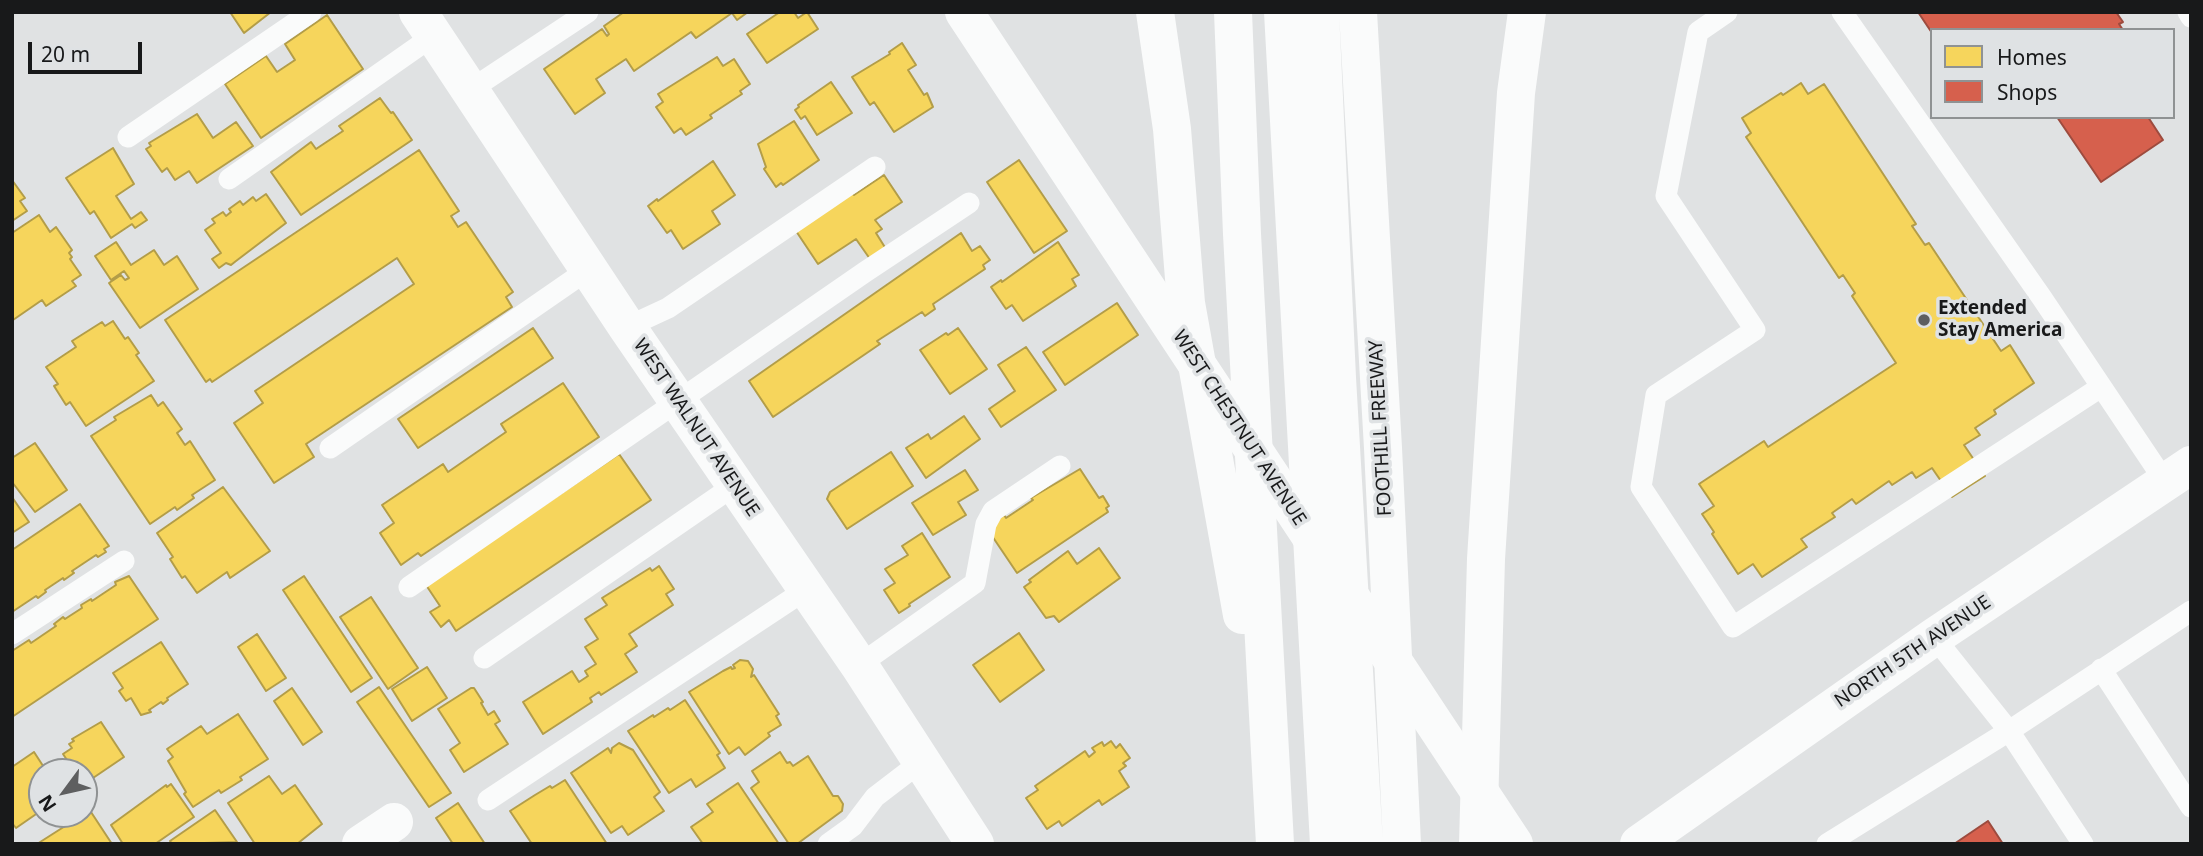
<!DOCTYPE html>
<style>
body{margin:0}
#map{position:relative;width:2203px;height:856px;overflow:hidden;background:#e0e2e3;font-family:"Noto Sans",sans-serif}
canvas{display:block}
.frame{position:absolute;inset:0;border:14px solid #18191a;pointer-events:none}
.legend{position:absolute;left:1930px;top:28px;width:245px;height:91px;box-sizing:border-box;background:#dfe2e4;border:2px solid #8f9293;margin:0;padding:9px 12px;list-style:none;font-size:21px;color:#18191a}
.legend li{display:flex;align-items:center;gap:14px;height:35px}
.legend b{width:35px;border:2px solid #8f9293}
.north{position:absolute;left:28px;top:758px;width:70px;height:70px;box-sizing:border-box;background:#dfe2e4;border:2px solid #8f9293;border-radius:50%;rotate:237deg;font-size:19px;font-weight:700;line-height:28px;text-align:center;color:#18191a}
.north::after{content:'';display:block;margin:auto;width:24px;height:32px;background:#5e5f60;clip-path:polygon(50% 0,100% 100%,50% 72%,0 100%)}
.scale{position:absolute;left:28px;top:42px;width:114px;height:32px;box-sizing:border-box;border:4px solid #18191a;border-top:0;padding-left:9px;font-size:21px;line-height:24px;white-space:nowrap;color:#18191a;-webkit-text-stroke:5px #dfe2e4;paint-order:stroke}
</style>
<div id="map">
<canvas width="2203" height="856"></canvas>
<div class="frame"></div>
<ul class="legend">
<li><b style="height:19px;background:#f6d55c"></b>Homes</li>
<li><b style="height:19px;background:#d6604d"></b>Shops</li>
</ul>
<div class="north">N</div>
<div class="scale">20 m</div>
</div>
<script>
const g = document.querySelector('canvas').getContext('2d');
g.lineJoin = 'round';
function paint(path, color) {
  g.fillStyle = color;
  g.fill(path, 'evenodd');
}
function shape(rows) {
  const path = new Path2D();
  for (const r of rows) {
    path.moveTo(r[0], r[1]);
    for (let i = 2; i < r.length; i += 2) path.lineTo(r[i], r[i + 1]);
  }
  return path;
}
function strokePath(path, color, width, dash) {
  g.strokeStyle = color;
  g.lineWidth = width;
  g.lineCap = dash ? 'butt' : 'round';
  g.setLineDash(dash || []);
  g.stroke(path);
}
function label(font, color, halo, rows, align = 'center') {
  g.font = font + ' "Noto Sans",sans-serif';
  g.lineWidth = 7;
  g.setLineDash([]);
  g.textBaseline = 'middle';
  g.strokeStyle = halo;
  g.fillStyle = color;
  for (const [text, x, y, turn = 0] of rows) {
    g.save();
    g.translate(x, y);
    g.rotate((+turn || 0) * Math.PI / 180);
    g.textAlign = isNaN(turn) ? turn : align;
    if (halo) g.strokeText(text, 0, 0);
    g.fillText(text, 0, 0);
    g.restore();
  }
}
const homes = shape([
 [230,12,271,12,244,33,230,12],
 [624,12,748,12,737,20,732,13,696,38,691,32,634,71,626,59,596,79,605,93,575,114,544,69,602,29,607,36,609,34,604,26,624,12],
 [780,12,794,12,798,18,807,12,818,29,767,63,747,34,780,12],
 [327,15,363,69,261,138,225,84,266,56,277,72,295,60,285,44,327,15],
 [902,43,916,65,908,70,924,95,927,93,933,107,894,132,874,102,870,105,852,77,890,54,889,52,902,43],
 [717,57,723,66,734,59,750,84,740,91,742,94,710,115,712,118,686,135,681,128,674,133,656,107,663,102,658,94,717,57],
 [831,82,852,113,817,135,805,116,801,119,795,110,799,107,798,105,831,82],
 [1801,83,1808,94,1824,84,1916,224,1912,226,1925,245,1929,243,2001,351,2010,345,2034,383,1994,410,1996,414,1975,428,1980,435,1964,445,1985,476,1952,497,1932,468,1916,478,1912,472,1892,485,1889,481,1856,504,1852,499,1832,513,1835,517,1801,539,1807,547,1762,577,1753,564,1738,574,1712,534,1714,532,1702,514,1714,506,1699,484,1764,441,1768,447,1896,363,1852,296,1855,293,1843,275,1839,278,1746,137,1751,133,1742,118,1781,93,1783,95,1801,83],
 [380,98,391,113,393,112,412,140,301,215,271,172,311,142,316,149,343,131,339,126,380,98],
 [197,114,213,138,236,122,253,146,197,183,189,171,175,180,167,168,162,172,146,149,151,146,149,143,197,114],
 [794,121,819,160,783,185,781,183,776,187,764,169,766,167,758,144,794,121],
 [113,148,134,184,116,196,131,219,141,212,147,220,135,228,132,224,111,238,94,211,90,214,66,178,113,148],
 [419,150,459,211,451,216,458,227,466,222,513,292,506,297,512,307,306,444,314,457,274,483,234,423,263,403,255,391,414,284,397,258,212,382,210,379,206,382,165,320,419,150],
 [1019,160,1067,231,1034,253,987,182,1019,160],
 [713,161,735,195,712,211,720,224,683,249,671,230,667,233,648,206,657,199,658,201,713,161],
 [884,175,902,202,875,220,882,229,876,233,886,249,870,259,856,239,818,264,796,231,851,192,854,195,884,175],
 [12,180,25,198,20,201,27,211,12,221,12,180],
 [266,194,286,223,236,261,231,265,226,263,219,268,212,259,221,253,205,230,215,223,212,219,223,212,226,216,231,212,229,209,240,201,243,205,253,197,256,201,266,194],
 [39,215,50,232,56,227,72,250,69,253,72,257,70,259,81,275,72,281,76,286,46,306,42,300,13,320,12,233,39,215],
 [961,233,972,251,980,246,990,260,983,265,985,269,933,304,935,309,925,316,922,312,877,341,880,344,773,417,749,381,961,233],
 [116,242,131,265,154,250,164,265,177,256,198,289,140,328,109,283,121,275,125,280,129,278,124,271,111,280,95,256,116,242],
 [1058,242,1079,275,1072,279,1076,286,1023,321,1012,305,1006,309,991,287,1001,280,1002,282,1058,242],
 [1117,303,1138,335,1065,385,1043,352,1117,303],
 [113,321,125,339,128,337,139,353,136,355,154,381,86,426,70,402,66,405,54,386,58,384,46,367,76,347,72,341,102,322,105,326,113,321],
 [533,328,553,358,418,448,398,419,533,328],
 [958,328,987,369,950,394,920,350,946,333,948,335,958,328],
 [1026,347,1056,390,1001,427,989,409,1015,391,998,365,1026,347],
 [563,383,599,437,421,556,418,553,401,565,380,533,394,523,382,505,443,464,448,472,506,432,501,424,563,383],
 [151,395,158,406,163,402,182,429,177,433,185,445,190,441,215,480,192,495,194,498,177,510,175,507,150,524,91,436,116,420,114,417,151,395],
 [964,416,980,439,926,478,906,448,928,434,931,439,964,416],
 [35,443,67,490,35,512,12,482,12,458,35,443],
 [891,452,913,486,847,529,827,499,830,492,891,452],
 [619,454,651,500,456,631,449,620,441,627,430,612,440,606,426,585,619,454],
 [1080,469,1099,498,1103,496,1109,506,1106,508,1108,512,1017,573,986,527,1004,515,1006,518,1033,500,1031,498,1080,469],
 [965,470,978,490,958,502,966,515,933,535,912,503,965,470],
 [223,487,270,551,230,578,227,572,197,593,185,576,182,578,170,559,173,557,157,533,223,487],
 [12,497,29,522,12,533,12,497],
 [80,504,109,546,104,549,106,552,98,557,96,555,72,571,74,573,64,580,63,578,45,590,46,592,38,598,36,596,12,612,12,550,80,504],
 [922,533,950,577,909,604,910,606,899,613,884,590,895,583,885,569,908,555,902,546,922,533],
 [1099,548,1120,578,1059,622,1054,616,1046,618,1024,587,1031,582,1029,580,1068,551,1077,564,1099,548],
 [659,566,674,589,666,594,673,605,629,634,637,646,625,654,637,672,601,695,599,692,590,698,592,702,543,734,523,702,572,671,579,682,588,676,585,671,596,664,585,647,598,639,585,619,607,605,602,598,650,568,652,571,659,566],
 [129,576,158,619,12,717,12,651,29,640,31,643,56,626,54,624,63,617,65,619,82,608,81,605,91,599,92,601,116,585,115,582,129,576],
 [304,576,372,678,351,692,283,590,304,576],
 [371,597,418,668,388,689,340,617,371,597],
 [1019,633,1044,670,1000,702,973,665,1019,633],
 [257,634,286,678,266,691,238,647,257,634],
 [161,642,188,684,167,698,168,700,163,704,161,702,149,710,151,712,141,715,131,698,126,701,119,691,123,688,113,673,161,642],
 [740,660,748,661,753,669,751,677,754,675,779,714,776,716,781,725,768,733,770,736,745,755,739,747,729,754,689,692,723,671,731,667,732,669,735,668,733,665,740,660],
 [427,667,447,698,412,721,392,689,427,667],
 [379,687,451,793,429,807,357,702,379,687],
 [292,688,322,732,303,745,274,701,292,688],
 [471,688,474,688,483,702,481,703,488,715,494,711,500,721,495,724,508,744,464,772,450,750,460,743,438,709,471,688],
 [685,700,720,753,717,755,725,768,696,787,691,779,669,793,628,731,653,715,654,717,668,708,670,710,685,700],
 [238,714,268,759,240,777,242,780,221,793,219,790,193,807,184,794,186,792,168,761,173,757,167,749,201,726,207,734,238,714],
 [101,722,124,757,93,778,89,772,84,776,84,772,75,772,63,754,72,748,69,744,74,741,72,739,101,722],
 [1111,741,1116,748,1120,744,1130,758,1123,763,1126,766,1119,771,1129,787,1102,805,1099,800,1062,826,1059,821,1047,829,1026,798,1038,790,1035,786,1085,751,1089,757,1095,752,1092,748,1102,742,1104,746,1111,741],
 [619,743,633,750,660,792,654,797,664,811,628,835,622,826,611,833,571,773,608,748,611,753,612,748,619,743],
 [34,752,47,772,51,772,42,772,42,810,16,828,12,823,12,767,34,752],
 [780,752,787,763,790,762,793,766,808,756,833,796,838,796,843,804,842,811,797,844,789,844,751,788,759,782,752,771,780,752],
 [269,776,282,794,295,785,322,824,297,844,255,844,228,803,269,776],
 [565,780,607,844,532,844,510,811,535,795,550,786,552,788,565,780],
 [738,783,779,844,703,844,691,827,713,812,707,804,738,783],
 [171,784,194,817,155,844,123,844,111,825,166,785,167,787,171,784],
 [458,803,485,844,453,844,436,818,458,803],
 [89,809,112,844,37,844,84,814,89,809],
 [215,810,237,842,172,844,170,841,215,810]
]);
paint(homes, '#f6d55c');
strokePath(homes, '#b39d48', 2);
const shops = shape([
 [1918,12,2116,12,2123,22,2119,24,2123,30,1932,30,1932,33,1918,12],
 [2057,117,2148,117,2163,140,2101,182,2057,117],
 [1988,821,2003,844,1954,844,1988,821]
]);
paint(shops, '#d6604d');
strokePath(shops, '#9d4b3e', 2);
strokePath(shape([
 [1727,12,1698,32,1666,196,1755,330,1656,395,1641,487,1733,627,2101,387],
 [1842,12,2042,298,2166,483],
 [2188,12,2191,17],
 [470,90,588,12],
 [128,137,311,12],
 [229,179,433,36],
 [627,327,668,308,875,167],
 [330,448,589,269],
 [409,587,865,272,969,203],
 [12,634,124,561],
 [1934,637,2009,731,2083,844],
 [484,658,735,485],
 [859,665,975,583,986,524,993,511,1060,466],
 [2101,669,2191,807],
 [488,800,807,589],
 [828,844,853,826,875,797,922,761],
 [1827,844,2009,731,2191,611]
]), '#fafbfb', 21);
strokePath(shape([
 [418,12,627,327,859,665,975,844],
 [964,12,1514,844],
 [361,844,394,822]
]), '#fafbfb', 38);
strokePath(shape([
 [1639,844,1934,637,2191,465]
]), '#fafbfb', 38);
strokePath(shape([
 [1155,12,1172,129,1186,303,1242,615],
 [1233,12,1242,234,1275,844],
 [1283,12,1329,844],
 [1320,12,1337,378,1364,844],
 [1358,12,1383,448,1402,844],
 [1478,844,1486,559,1516,93,1527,12]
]), '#fafbfb', 38);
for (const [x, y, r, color] of [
 [1924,320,7,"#5e5f60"]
]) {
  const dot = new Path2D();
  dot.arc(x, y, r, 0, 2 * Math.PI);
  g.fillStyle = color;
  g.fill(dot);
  strokePath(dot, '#dfe2e4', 2.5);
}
label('bold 19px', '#18191a', '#dfe2e4', [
 ["Extended",1938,309],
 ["Stay America",1938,331]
], 'left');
label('19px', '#18191a', '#dfe2e4', [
 ["WEST WALNUT AVENUE",696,428,56],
 ["WEST CHESTNUT AVENUE",1239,428,57],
 ["FOOTHILL FREEWAY",1381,428,-93],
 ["NORTH 5TH AVENUE",1913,652,-34]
]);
</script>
